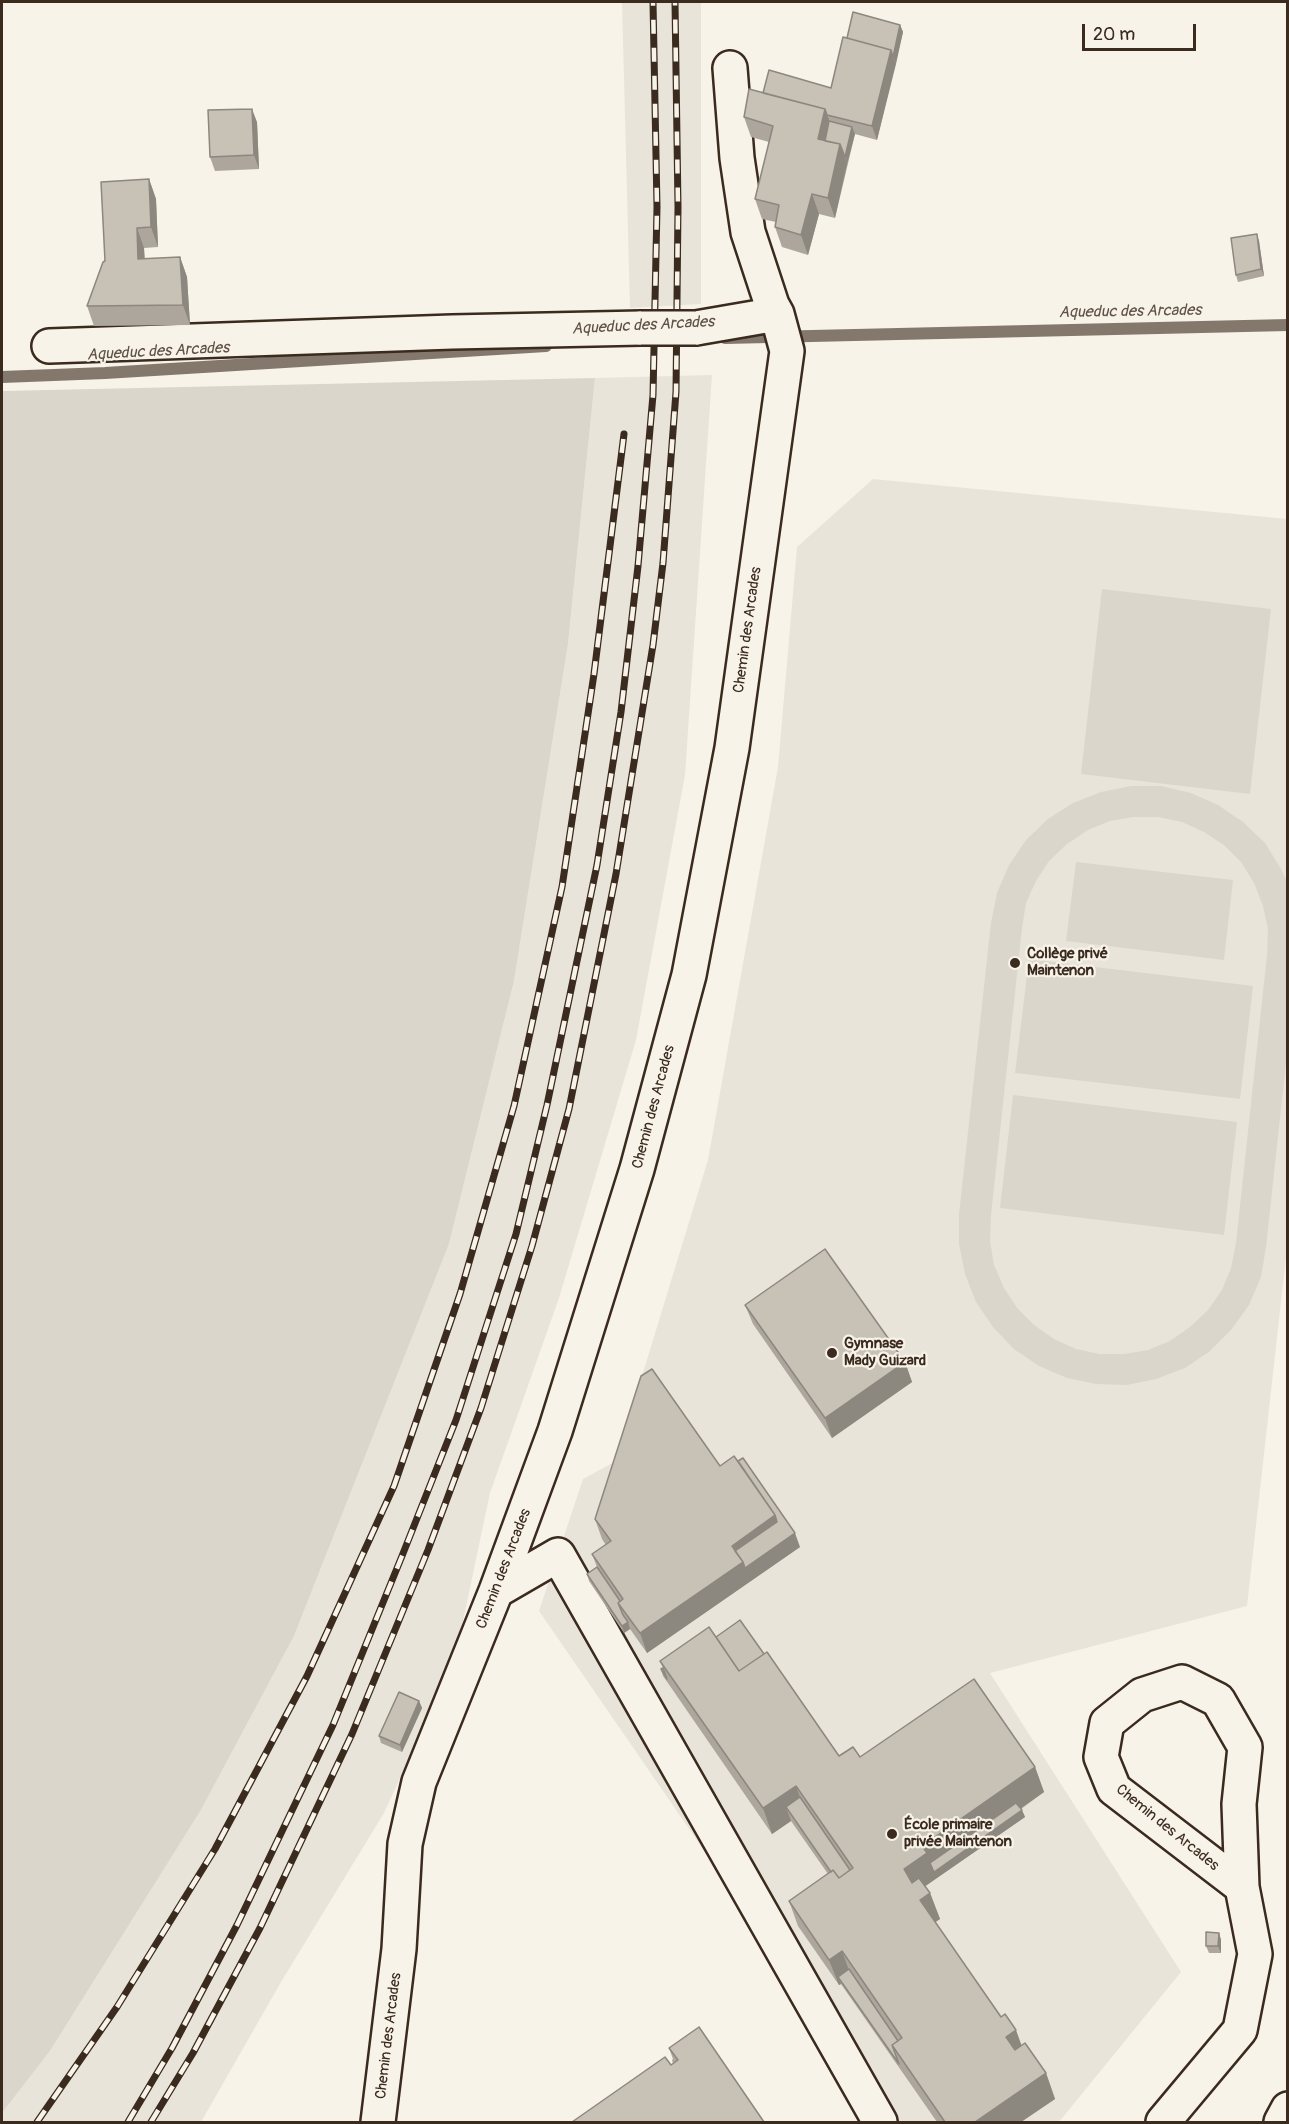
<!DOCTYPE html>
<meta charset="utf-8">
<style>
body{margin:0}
#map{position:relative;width:1289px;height:2124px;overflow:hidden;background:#f7f3e8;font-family:Pangolin,sans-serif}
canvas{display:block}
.frame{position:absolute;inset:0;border:3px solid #3b2a1e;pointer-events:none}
.scale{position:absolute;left:1082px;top:24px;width:114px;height:27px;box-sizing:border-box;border:3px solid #3b2a1e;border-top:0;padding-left:8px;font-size:18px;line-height:21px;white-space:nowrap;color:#3b2a1e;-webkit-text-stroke:4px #f7f3e8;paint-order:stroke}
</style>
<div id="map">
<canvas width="1289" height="2124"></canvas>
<div class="frame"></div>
<div class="scale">20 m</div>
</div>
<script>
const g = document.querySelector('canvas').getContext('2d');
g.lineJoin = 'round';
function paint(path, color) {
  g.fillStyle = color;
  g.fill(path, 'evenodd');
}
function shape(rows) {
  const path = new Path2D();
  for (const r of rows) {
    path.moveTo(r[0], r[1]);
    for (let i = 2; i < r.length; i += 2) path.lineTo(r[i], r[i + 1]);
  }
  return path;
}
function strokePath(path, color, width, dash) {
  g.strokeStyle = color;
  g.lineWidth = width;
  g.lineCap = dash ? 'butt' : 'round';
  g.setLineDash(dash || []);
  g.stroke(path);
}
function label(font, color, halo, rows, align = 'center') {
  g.font = font + ' Pangolin,sans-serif';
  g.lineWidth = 4.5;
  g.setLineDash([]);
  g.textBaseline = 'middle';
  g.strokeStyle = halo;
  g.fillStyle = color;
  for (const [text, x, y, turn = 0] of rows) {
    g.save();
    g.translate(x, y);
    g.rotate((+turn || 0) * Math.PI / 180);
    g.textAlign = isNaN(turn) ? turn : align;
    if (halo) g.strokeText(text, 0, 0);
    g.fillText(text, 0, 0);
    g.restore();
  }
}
paint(shape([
 [622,2,701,2,701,304,630,308],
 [712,375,685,775,636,1040,559,1298,490,1493,455,1659,384,1813,281,1982,201,2122,2,2122,2,2113,50,2051,201,1810,294,1636,449,1244,514,981,568,644,595,378],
 [873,479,1287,519,1288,1239,1247,1606,990,1673,1181,1972,1059,2122,891,2122,539,1611,583,1479,616,1461,708,1160,778,767,797,547]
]), '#e9e4d9');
paint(shape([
 [595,378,568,644,514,981,449,1244,294,1636,201,1810,50,2051,2,2113,2,391],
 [1102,589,1271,609,1250,794,1081,774],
 [1131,786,1161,786,1191,793,1218,805,1243,822,1265,843,1281,869,1288,884,1287,1054,1266,1247,1261,1277,1249,1305,1231,1330,1210,1351,1185,1368,1156,1379,1127,1385,1096,1384,1067,1378,1039,1366,1014,1349,993,1327,976,1302,965,1274,959,1244,959,1214,991,923,997,893,1009,865,1026,840,1048,819,1073,803,1101,792],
 [1133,817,1158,817,1182,822,1204,832,1224,845,1241,862,1254,883,1263,906,1268,929,1267,955,1236,1243,1231,1268,1222,1290,1208,1310,1190,1327,1170,1341,1148,1350,1124,1354,1100,1354,1076,1349,1054,1339,1034,1325,1017,1308,1004,1288,994,1265,990,1241,991,1215,1022,928,1026,903,1036,881,1049,861,1067,844,1088,830,1110,821],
 [1076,862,1233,880,1224,960,1066,941],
 [1029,959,1253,986,1240,1099,1015,1073],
 [1013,1095,1237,1122,1224,1235,1000,1208]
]), '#dbd6cb');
strokePath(shape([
 [725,338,1288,325],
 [2,377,105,373,546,346]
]), '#84786c', 12);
const minor = shape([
 [696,328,777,314],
 [49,346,452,332,641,328],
 [496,1591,558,1555,880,2122],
 [378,2122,399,1949,405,1844,419,1782,496,1591,555,1431,637,1169,689,975,732,748,787,351,777,314,772,305,748,232,737,158,730,68],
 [1163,2122,1240,2030,1255,1954,1242,1887,1239,1804,1245,1747,1218,1700,1182,1682,1142,1695,1107,1723,1101,1757,1114,1789,1242,1887]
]);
const major = shape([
 [1281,2122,1288,2109]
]);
strokePath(minor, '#3b2a1e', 38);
strokePath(major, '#3b2a1e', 38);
strokePath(minor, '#f7f3e8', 33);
strokePath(major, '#f7f3e8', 33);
const rail = shape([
 [37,2122,117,2007,215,1849,307,1676,394,1486,460,1294,514,1106,562,887,594,674,624,434],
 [128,2122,172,2048,237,1925,333,1725,402,1556,456,1420,516,1234,547,1105,597,865,621,712,638,566,653,395,657,207,653,2],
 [151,2122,193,2053,260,1928,352,1734,428,1550,481,1408,532,1246,569,1109,616,874,653,645,663,563,676,392,678,207,675,2]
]);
strokePath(rail, '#3b2a1e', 7);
strokePath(rail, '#f7f3e8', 4.5, [14]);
const minorBridge = shape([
 [641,328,696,328]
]);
strokePath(minorBridge, '#3b2a1e', 38, []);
strokePath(minorBridge, '#f7f3e8', 33);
paint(shape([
 [900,25,903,32,877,140,855,134,835,218,819,214,808,255,782,247,775,227,776,222,762,219,755,199,769,142,751,137,744,117,763,93,831,88,847,38],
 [257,122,259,169,215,171,210,157],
 [149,179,156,199,158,247,144,248,145,259,180,257,187,277,190,325,94,326,87,306,105,261],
 [1259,241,1264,276,1238,282,1236,275],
 [745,1305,905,1362,912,1382,832,1438,753,1324],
 [595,1519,800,1547,647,1653,630,1629,624,1633,589,1581,587,1574,597,1567,592,1554,606,1545,602,1539],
 [716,1637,764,1654,839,1756,1035,1767,1044,1792,1021,1809,1025,1817,925,1886,930,1893,940,1919,935,1922,1022,2046,1046,2073,1055,2099,1021,2122,937,2122,841,1984,839,1985,798,1926,789,1901,828,1874,791,1821,772,1834,670,1686,663,1676,661,1669,663,1668,660,1661],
 [419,1701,422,1708,402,1752,381,1743,379,1736],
 [1219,1933,1221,1940,1221,1953,1209,1953,1206,1946],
 [669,2048,764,2122,671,2065,673,2064,672,2060,673,2059]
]), '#aca69d');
paint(shape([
 [900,25,903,32,896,64,893,57],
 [891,50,896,64,877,140,872,126],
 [252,109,257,122,259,169,254,155],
 [825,109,832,128,826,153,818,139],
 [852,127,855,134,847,164,845,157],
 [840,144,847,164,835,218,828,198],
 [149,179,156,199,158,247,151,227],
 [812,194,819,214,808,255,801,235],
 [137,228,144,248,145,279,138,259],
 [1257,234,1259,241,1264,276,1261,269],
 [180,257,187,277,190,325,183,305],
 [905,1362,912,1382,832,1438,825,1418],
 [775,1515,795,1533,800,1547,647,1653,640,1633,732,1546],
 [628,1622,630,1629,624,1633,622,1626],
 [419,1701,422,1708,402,1752,400,1745],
 [1035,1767,1044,1792,933,1870,1022,1810,1025,1817,914,1894,904,1869,922,1846],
 [796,1786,805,1811,786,1807,791,1821,772,1834,763,1808],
 [930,1893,940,1919,931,1925,919,1901],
 [1219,1933,1221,1940,1221,1953,1218,1946],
 [842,1951,851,1976,838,1977,841,1984,839,1985,829,1960],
 [1016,2030,1025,2055,1017,2061,1006,2037],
 [1046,2073,1055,2099,1021,2122,975,2122]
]), '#8c877f');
const building = shape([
 [853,12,900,25,893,57,891,50,847,38,853,12],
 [843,37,891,50,872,126,827,115,825,109,763,93,769,70,831,88,843,37],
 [749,89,825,109,818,139,840,144,828,198,812,194,801,235,775,227,779,205,755,199,773,126,744,117,749,89],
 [252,109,254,155,210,157,208,110,252,109],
 [829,121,852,127,845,157,840,144,825,141,829,121],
 [149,179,151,227,137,228,138,259,180,257,183,305,87,306,103,262,105,261,101,182,149,179],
 [1257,234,1261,269,1236,275,1231,238,1257,234],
 [825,1249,905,1362,825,1418,745,1305,825,1249],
 [652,1369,720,1466,734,1456,775,1515,732,1546,743,1562,640,1633,618,1603,623,1599,592,1554,611,1541,595,1519,641,1376,652,1369],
 [743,1458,795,1533,745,1568,743,1562,735,1551,777,1522,775,1515,738,1461,743,1458],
 [597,1567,620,1601,618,1603,623,1615,628,1622,622,1626,587,1574,597,1567],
 [740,1620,764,1654,739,1671,716,1637,740,1620],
 [709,1627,739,1671,767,1652,839,1756,853,1747,860,1757,974,1679,1035,1767,922,1846,927,1853,904,1869,912,1883,919,1878,930,1893,920,1900,1001,2017,1005,2014,1016,2030,1006,2037,1015,2050,1025,2043,1046,2073,975,2122,945,2122,892,2045,902,2038,842,1951,829,1960,789,1901,833,1870,839,1878,853,1868,796,1786,763,1808,660,1661,709,1627],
 [663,1668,667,1679,661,1669,663,1668],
 [399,1692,419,1701,400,1745,379,1736,399,1692],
 [800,1797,850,1870,839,1878,833,1870,831,1872,786,1807,800,1797],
 [1016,1803,1022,1810,934,1872,930,1863,1016,1803],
 [1206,1932,1219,1933,1218,1946,1206,1946,1206,1932],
 [849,1969,898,2041,892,2045,899,2064,838,1977,849,1969],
 [699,2027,764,2122,572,2122,665,2057,671,2065,678,2060,669,2048,699,2027]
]);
paint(building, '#c8c1b6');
strokePath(building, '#8c877f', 1.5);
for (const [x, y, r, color] of [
 [1015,963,6,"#3b2a1e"],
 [832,1353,6,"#3b2a1e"],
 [892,1834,6,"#3b2a1e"]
]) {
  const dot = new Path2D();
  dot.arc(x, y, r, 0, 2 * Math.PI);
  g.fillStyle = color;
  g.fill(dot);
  strokePath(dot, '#f7f3e8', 2);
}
label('15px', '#3b2a1e', '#f7f3e8', [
 ["Chemin des Arcades",748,630,-82],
 ["Chemin des Arcades",654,1107,-75],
 ["Chemin des Arcades",504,1569,-69],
 ["Chemin des Arcades",1167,1828,39],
 ["Chemin des Arcades",389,2036,-83]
]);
label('bold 15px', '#3b2a1e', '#f7f3e8', [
 ["Collège privé",1027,954],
 ["Maintenon",1027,971],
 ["Gymnase",844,1344],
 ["Mady Guizard",844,1361],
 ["École primaire",904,1825],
 ["privée Maintenon",904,1842]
], 'left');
label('italic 16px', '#5f5145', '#f7f3e8', [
 ["Aqueduc des Arcades",1130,312,-1],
 ["Aqueduc des Arcades",643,326,-3],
 ["Aqueduc des Arcades",158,352,-3]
]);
</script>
